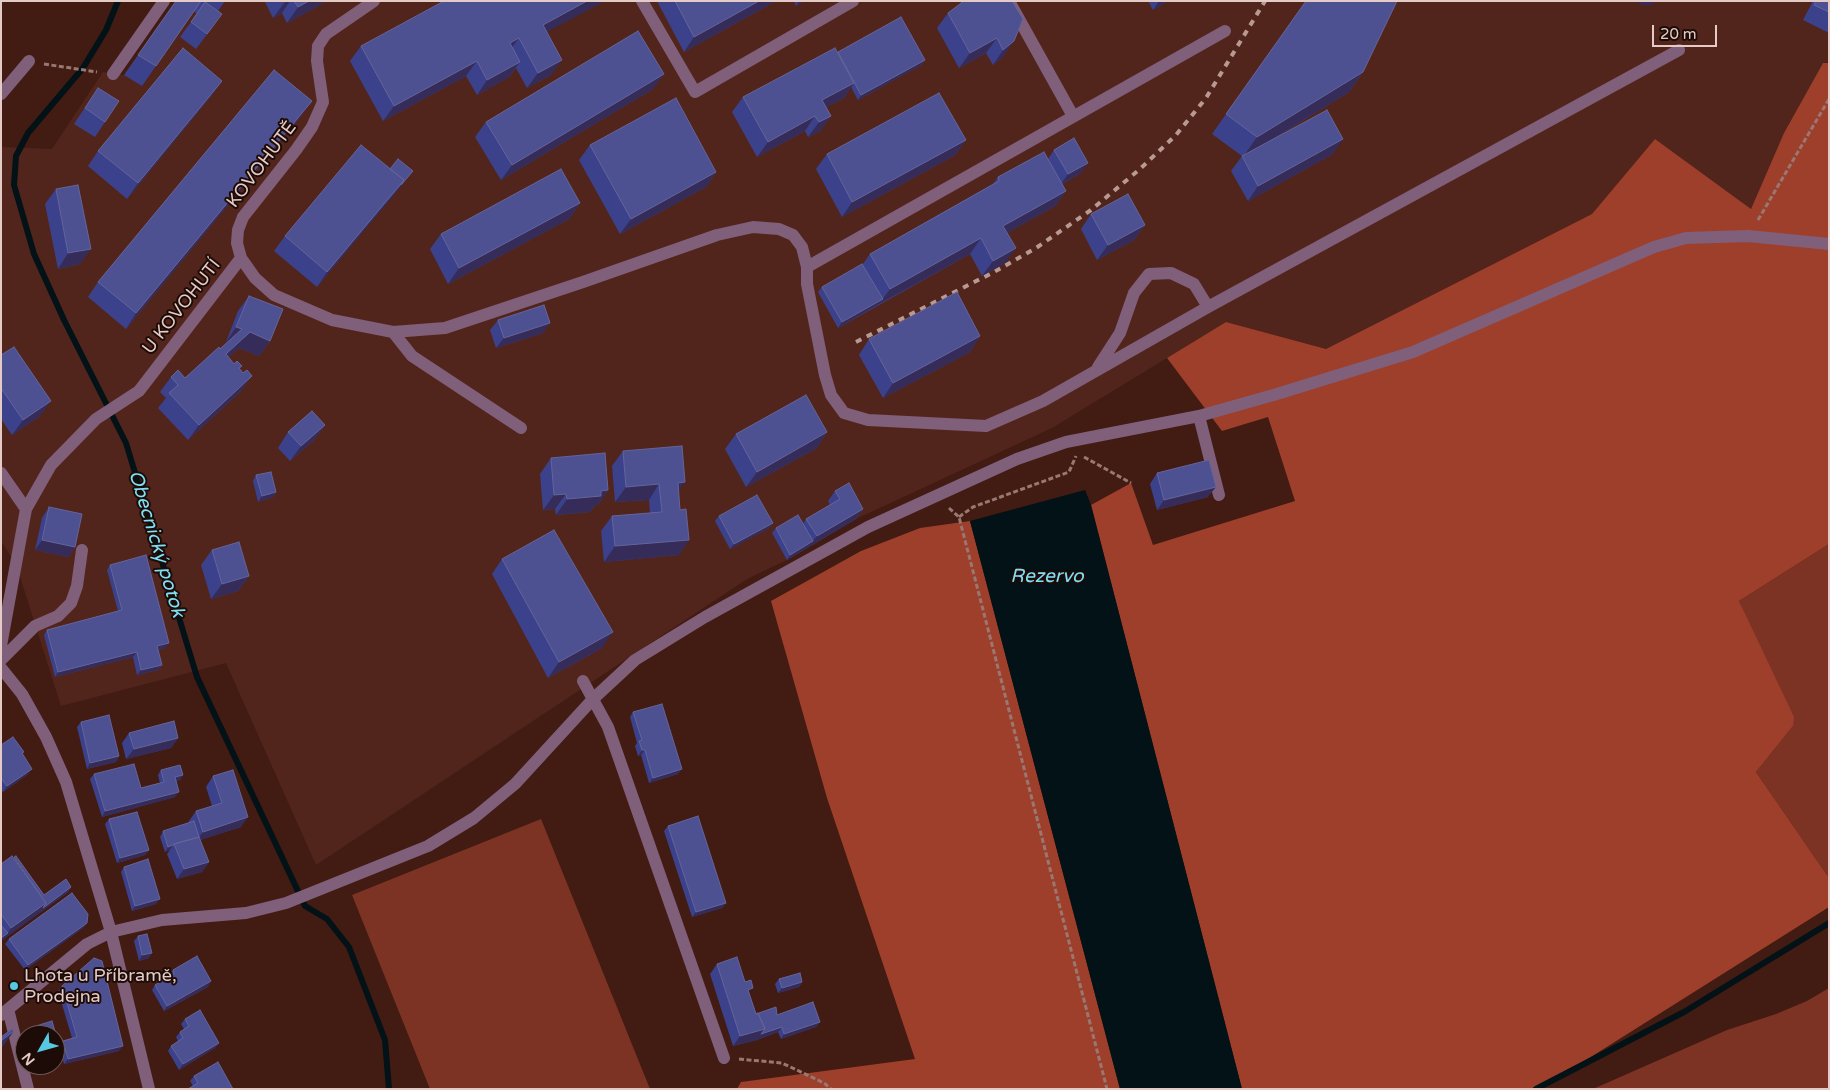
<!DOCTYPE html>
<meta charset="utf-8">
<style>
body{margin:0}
#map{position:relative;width:1830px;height:1090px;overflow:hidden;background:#421b13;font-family:"Varela Round",sans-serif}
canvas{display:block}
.frame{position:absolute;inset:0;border:2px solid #e5cbc5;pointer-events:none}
.north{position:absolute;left:15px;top:1025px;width:50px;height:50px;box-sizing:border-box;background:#1d0b08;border:1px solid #6d5854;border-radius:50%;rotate:232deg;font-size:14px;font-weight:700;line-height:20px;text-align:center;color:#e5cbc5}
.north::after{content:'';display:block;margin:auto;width:18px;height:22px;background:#56c9e1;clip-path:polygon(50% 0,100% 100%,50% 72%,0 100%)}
.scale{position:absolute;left:1652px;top:25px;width:65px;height:22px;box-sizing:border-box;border:2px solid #e5cbc5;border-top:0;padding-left:6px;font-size:15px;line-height:18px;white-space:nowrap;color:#e5cbc5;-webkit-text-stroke:4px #1d0b08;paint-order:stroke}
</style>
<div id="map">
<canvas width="1830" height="1090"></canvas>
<div class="frame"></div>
<div class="north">N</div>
<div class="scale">20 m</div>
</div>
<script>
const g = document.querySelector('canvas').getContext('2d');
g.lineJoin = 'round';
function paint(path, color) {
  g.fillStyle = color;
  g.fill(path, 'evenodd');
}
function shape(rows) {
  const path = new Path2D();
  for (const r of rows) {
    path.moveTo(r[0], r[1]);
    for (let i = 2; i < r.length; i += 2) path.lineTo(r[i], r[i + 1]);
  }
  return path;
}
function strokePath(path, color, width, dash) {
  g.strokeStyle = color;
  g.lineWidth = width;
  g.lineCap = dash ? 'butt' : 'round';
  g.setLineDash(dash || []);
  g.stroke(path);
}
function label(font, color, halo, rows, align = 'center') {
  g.font = font + ' "Varela Round",sans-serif';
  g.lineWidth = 4;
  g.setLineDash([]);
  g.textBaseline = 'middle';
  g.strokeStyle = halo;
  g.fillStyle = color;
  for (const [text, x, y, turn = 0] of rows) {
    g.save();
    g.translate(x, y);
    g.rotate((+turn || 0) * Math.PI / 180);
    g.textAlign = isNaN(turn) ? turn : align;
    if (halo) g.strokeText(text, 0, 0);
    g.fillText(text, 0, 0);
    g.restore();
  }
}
paint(shape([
 [176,1,1829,1,1829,62,1823,63,1784,133,1751,209,1655,139,1592,214,1326,349,1226,322,1052,428,856,519,787,560,747,579,316,865,226,663,61,706,16,564,1,541,1,147,52,149,103,72,124,75]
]), '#52251c');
paint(shape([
 [1829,544,1829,878,1756,772,1793,726,1739,601],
 [541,819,650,1089,430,1089,352,895],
 [1829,988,1829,1089,1593,1089,1727,1030,1776,1014,1807,1001]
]), '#7c3324');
paint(shape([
 [1823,63,1829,63,1829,544,1739,601,1794,717,1793,726,1756,772,1829,878,1829,907,1540,1089,1242,1089,1091,505,1131,483,1153,545,1295,501,1268,417,1222,431,1167,358,1226,322,1326,349,1592,214,1655,139,1751,209,1784,133],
 [970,521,1120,1089,737,1089,741,1082,915,1059,827,798,771,601,861,551,920,528]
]), '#9e3f2c');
paint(shape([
 [1085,490,1091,505,1242,1089,1120,1089,970,521]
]), '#021216');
strokePath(shape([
 [118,1,106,30,83,68,28,133,16,156,14,185,34,254,64,320,126,443,197,677,305,906,327,919,349,947,385,1040,389,1089],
 [1536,1089,1684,1012,1829,923]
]), '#021216', 6);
strokePath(shape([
 [44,64,97,72],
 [1758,220,1829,99],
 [1084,457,1131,483],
 [949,508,959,517,1107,1089],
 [959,517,973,507,1069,472,1076,456],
 [739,1059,782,1063,824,1083,831,1089]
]), '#987871', 3, [5, 2.5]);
strokePath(shape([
 [642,1,695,92,853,1],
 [1009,1,1073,116],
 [113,74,164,1],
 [1,94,29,61],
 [241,258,237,243,238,230,243,217,296,150,312,127,323,102,317,61,318,46,326,34,374,1],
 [807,267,1225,31],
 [393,332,445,328,583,282,717,235,753,227,779,229,793,235,802,247,807,267,807,284,825,375,831,395,844,413,868,420,986,426,1043,401,1208,307,1679,50],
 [1098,367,1120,333,1134,293,1149,274,1171,273,1194,284,1208,307],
 [1199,416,1219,495],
 [1,473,26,509],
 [1,646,26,509,51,465,96,419,139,391,241,258,255,278,274,295,332,320,393,332,412,356,521,428],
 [1,660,35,626,58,616,71,603,77,586,82,550],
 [1,668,22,694,46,737,66,782,111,932,149,1089],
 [583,681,608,727,724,1058],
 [8,1009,28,1089],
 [1,1015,87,944,111,932,162,920,246,913,286,903,428,846,474,818,515,784,593,699,635,660,705,617,868,527,1017,459,1066,442,1199,416,1277,394,1413,352,1654,247,1686,238,1748,236,1829,244]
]), '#805f7a', 12);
strokePath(shape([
 [856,342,994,272,1036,248,1091,210,1140,169,1176,135,1206,98,1265,1]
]), '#b89a93', 4, [6, 6]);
paint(shape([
 [176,1,225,1,218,11,211,29,196,49,180,37,197,14,194,11,142,86,124,75],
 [266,1,327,1,287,23,282,13,273,18,265,2],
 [657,1,776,1,684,52],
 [794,1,804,1,796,6],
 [1012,1,1003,57,993,65,986,53,959,68,937,28,948,13],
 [1148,1,1168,1,1153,10],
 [1306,1,1363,72,1349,92,1270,141,1333,154,1248,201,1231,171,1242,156,1212,134],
 [1813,1,1829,1,1829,33,1803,20],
 [547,32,551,75,527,88,516,68,509,77,477,95,466,76,383,121,350,61,361,46],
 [837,53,925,60,921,65,858,100,851,87,844,98,826,107,831,116,820,131,808,137,805,131,757,157,732,112,743,97],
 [222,81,211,96,127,199,88,166,98,151],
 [98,88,105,122,95,137,74,124],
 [653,89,501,180,475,137,486,122],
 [301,116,126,329,88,297,98,282],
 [966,140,955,155,842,217,816,169,827,154],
 [590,145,716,172,706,187,620,234,579,160],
 [1054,150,1081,173,1062,184,1066,191,1055,206,1007,233,1005,263,982,276,970,254,838,328,818,292,822,287,863,264,870,254,993,184,998,177,1048,159],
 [390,169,409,176,317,287,274,251,285,236],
 [56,189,80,264,58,269,45,204],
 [580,203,569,219,448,284,430,249,441,234],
 [1091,214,1145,225,1134,240,1097,260,1081,229],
 [249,296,270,341,259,356,239,348,228,357,234,364,242,366,239,369,241,391,188,440,158,408,166,398,160,392,171,377,185,378,227,343,226,342,238,311],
 [498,320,543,333,496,348,490,330],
 [980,336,970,352,883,398,859,355,869,339],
 [1,355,40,416,12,435,1,419],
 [325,425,314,440,290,461,278,448,288,432],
 [827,432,817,448,746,487,725,449,736,434],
 [623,451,678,492,679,555,604,562,601,531,612,516,650,513,649,500,615,502,612,466],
 [551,458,608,490,598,505,595,505,590,512,556,515,555,509,543,510,540,474],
 [1157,473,1208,497,1157,510,1150,484],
 [256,475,276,492,273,497,258,502,253,481],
 [835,491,863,509,856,519,787,560,772,533,776,528,803,524,806,519,830,505,828,501],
 [49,507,75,547,68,557,35,550,42,518],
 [719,516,769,528,730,549,715,521],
 [212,550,249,576,238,591,211,599,201,565],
 [502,559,602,648,548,678,492,574],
 [110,565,165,648,158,650,162,665,158,670,137,675,133,657,55,677,44,635,47,630,118,611,107,570],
 [633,712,678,774,649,783,641,755,638,756,635,746,637,743,630,717],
 [81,722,119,756,116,762,87,769,77,727],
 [129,733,178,738,171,748,126,759,122,743],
 [1,745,23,754,28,774,3,792,1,789],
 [161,770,183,775,180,780,176,781,175,797,102,817,90,779,94,774,141,788,160,783,158,775],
 [213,776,241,827,200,840,209,862,202,872,177,879,167,854,170,850,165,852,160,837,163,831,189,823,189,821,196,811,212,806,206,787],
 [109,819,149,850,145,855,117,863,105,824],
 [668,826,726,903,722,908,692,917,664,831],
 [1,864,44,895,71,887,68,892,1,941],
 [124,867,156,904,132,911,121,872],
 [87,923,83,928,25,970,5,944,9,939],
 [138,936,149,958,139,961,134,941],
 [717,964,745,982,756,1014,777,1015,820,1022,816,1027,781,1039,778,1032,757,1040,733,1046,710,974],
 [173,970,208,987,164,1011,152,990,155,985,170,977,169,975],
 [779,979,802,982,799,987,778,993,775,984],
 [62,986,119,1051,64,1064,59,1046,63,1041,72,1038,58,991],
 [185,1019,219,1043,215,1048,179,1070,168,1051,171,1046,178,1041,176,1037,180,1032,184,1029,181,1024],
 [36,1026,55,1035,33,1035,32,1031],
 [194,1076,233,1089,193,1086,190,1081]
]), '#3b428b');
paint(shape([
 [287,1,290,1,282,13,273,18,284,3],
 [309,1,327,1,287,23,298,7],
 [587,1,605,1,532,40,543,25],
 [759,1,776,1,684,52,694,37],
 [799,1,804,1,796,6],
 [1159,1,1168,1,1153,10],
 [1636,1,1657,1,1651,5,1643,5,1635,2],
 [519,38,508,53,510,43],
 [997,38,986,53,959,68,970,53],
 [1014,41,1003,57,993,65,1003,50],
 [562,60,551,75,527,88,538,73],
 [925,60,921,65,858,100,861,95],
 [477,61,466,76,383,121,394,106],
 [520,62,509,77,477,95,487,80],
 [1363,72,1349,92,1243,157,1257,137],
 [664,74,653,89,501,180,512,165],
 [222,81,211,96,127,199,138,183],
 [854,83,844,98,811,115,822,100],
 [312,101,301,116,126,329,136,313],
 [815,116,805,131,757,157,768,142],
 [831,116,820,131,808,137,819,122],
 [1343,139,1333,154,1248,201,1258,186],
 [966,140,955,155,842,217,852,202],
 [1088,163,1081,173,1061,184,1068,174],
 [413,171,393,196,317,287,327,272],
 [716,172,706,187,620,234,631,219],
 [1066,191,1055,206,993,241,1003,226],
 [580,203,569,219,448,284,459,268],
 [1145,225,1134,240,1097,260,1108,245],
 [981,238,970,254,879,304,890,289],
 [1016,248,1005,263,982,276,993,261],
 [91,249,80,264,58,269,68,253],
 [883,299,879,304,838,328,842,322],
 [550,323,543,333,496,348,504,338],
 [236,327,242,329,231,344,226,342],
 [250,332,270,341,259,356,239,348,215,369,226,354],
 [980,336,970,352,883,398,893,383],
 [252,376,241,391,188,440,199,425],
 [51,401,40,416,12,435,23,420],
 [325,425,314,440,290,461,301,446],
 [827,432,817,448,746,487,757,472],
 [685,482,674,497,678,483],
 [659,484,649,500,615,502,626,487],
 [1216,487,1208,497,1157,510,1164,500],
 [608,490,598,505,595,505,590,512,556,515,567,499,601,491],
 [276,492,273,497,258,502,262,496],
 [566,494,555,509,543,510,554,495],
 [863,509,856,519,787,560,790,555,813,541,817,536],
 [773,523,769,528,730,549,734,544],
 [42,540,75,547,68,557,35,550],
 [689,540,679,555,604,562,615,546],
 [249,576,238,591,211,599,222,584],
 [613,632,602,648,548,678,559,662],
 [169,643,165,648,154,651,157,646],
 [137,652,133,657,55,677,58,672],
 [162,665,158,670,137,675,141,670],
 [178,738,171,748,126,759,134,749],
 [642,750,645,750,641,755,638,756],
 [119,756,116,762,87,769,90,763],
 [32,769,28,774,3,792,7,786],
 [682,769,678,774,649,783,653,778],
 [183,775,180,780,171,782,175,777],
 [179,792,175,797,102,817,105,811],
 [248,817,241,827,176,848,199,837,203,832],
 [173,845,170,850,165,852,168,847],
 [149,850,145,855,117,863,120,858],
 [209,862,202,872,177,879,184,869],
 [71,887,68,892,4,939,11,928,46,903],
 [160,899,156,904,132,911,135,906],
 [726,903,722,908,692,917,696,912],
 [87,923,83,928,25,970,28,965],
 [8,933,4,939,1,941,1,938],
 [152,953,149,958,139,961,142,955],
 [211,981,208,987,164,1011,167,1006],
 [802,982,799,987,778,993,782,988],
 [820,1022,816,1027,781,1039,784,1034],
 [782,1027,778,1032,757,1040,733,1046,740,1036,765,1029],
 [14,1031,1,1049,1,1041],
 [219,1043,215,1048,179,1070,183,1064],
 [123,1046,119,1051,64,1064,68,1059]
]), '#362c59');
const building = shape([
 [176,1,201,1,156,66,138,55,176,1],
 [294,1,309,1,298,7,294,1],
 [444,1,587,1,543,25,562,60,538,73,519,38,510,43,520,62,487,80,477,61,394,106,361,46,444,1],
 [675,1,759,1,694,37,675,1],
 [964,1,1012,1,1023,19,1014,41,1003,50,997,38,970,53,948,13,964,1],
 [1306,1,1397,1,1363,72,1257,137,1226,114,1306,1],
 [1816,1,1829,1,1829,12,1814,5,1816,1],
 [205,2,222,14,207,34,191,22,205,2],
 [901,17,925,60,861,95,838,52,901,17],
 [638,31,664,74,512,165,486,122,638,31],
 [183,48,222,81,138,183,98,151,183,48],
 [835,48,854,83,822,100,831,116,819,122,815,116,768,142,743,97,835,48],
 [274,70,312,101,136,313,98,282,274,70],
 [98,88,119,101,105,122,85,108,98,88],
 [939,93,966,140,852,202,827,154,939,93],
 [676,98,716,172,631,219,590,145,676,98],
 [1327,110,1343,139,1258,186,1242,156,1327,110],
 [1074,138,1088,163,1068,174,1054,150,1074,138],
 [361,145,404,180,327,272,285,236,361,145],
 [1044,152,1066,191,1003,226,1016,248,993,261,981,238,890,289,870,254,999,181,998,177,1044,152],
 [398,159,413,171,401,185,404,180,390,169,398,159],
 [561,169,580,203,459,268,441,234,561,169],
 [78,185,91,249,68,253,56,189,78,185],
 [1128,194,1145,225,1108,245,1091,214,1128,194],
 [862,264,883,299,842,322,822,287,862,264],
 [957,292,980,336,893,383,869,339,957,292],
 [249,296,283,309,270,341,250,332,226,354,234,364,237,361,242,366,239,368,243,373,247,370,252,376,199,425,169,393,178,385,171,377,178,370,185,378,219,347,220,349,242,329,236,327,249,296],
 [544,305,550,323,504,338,498,320,544,305],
 [14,347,51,401,23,420,1,388,1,355,14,347],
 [806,395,827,432,757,472,736,434,806,395],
 [312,411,325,425,301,446,288,432,312,411],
 [682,446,685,482,678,483,680,510,686,509,689,540,615,546,612,516,662,512,659,484,626,487,623,451,682,446],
 [605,453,608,490,601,491,601,496,567,499,566,494,554,495,551,458,605,453],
 [1209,460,1216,487,1164,500,1157,473,1209,460],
 [271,472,276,492,262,496,256,475,271,472],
 [849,483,863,509,817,536,806,519,840,499,835,491,849,483],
 [757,495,773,523,734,544,719,516,757,495],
 [49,507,82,514,75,547,42,540,49,507],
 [798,515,813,541,790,555,776,528,798,515],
 [554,530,613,632,559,662,502,559,554,530],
 [239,542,249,576,222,584,212,550,239,542],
 [146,555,169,643,157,646,162,665,141,670,137,652,58,672,47,630,122,610,110,565,146,555],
 [662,704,682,769,653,778,645,750,642,750,639,741,642,740,633,712,662,704],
 [109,715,119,756,90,763,81,722,109,715],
 [174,721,178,738,134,749,129,733,174,721],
 [13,737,24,752,22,753,32,769,7,786,1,778,1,745,13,737],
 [134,764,141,788,164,782,161,770,180,765,183,775,175,777,179,792,105,811,94,774,134,764],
 [233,770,248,817,203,832,196,811,222,803,213,776,233,770],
 [137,812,149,850,120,858,109,819,137,812],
 [698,816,726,903,696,912,668,826,698,816],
 [194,821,199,837,174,844,173,845,168,847,163,831,194,821],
 [199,837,209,862,184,869,174,844,199,837],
 [12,856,46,903,11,928,1,914,1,864,12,856],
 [16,856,44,895,66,879,71,887,43,908,46,903,14,857,16,856],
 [148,859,160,899,135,906,124,867,148,859],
 [72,893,88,914,87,923,28,965,9,939,72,893],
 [1,925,8,933,1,938,1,925],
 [147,934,152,953,142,955,138,936,147,934],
 [197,956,211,981,167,1006,155,985,174,974,173,970,197,956],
 [737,957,745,982,751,980,753,988,748,990,756,1014,758,1013,765,1029,740,1036,717,964,737,957],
 [94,958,102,961,123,1046,68,1059,63,1041,77,1037,62,986,94,958],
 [800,973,802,982,782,988,779,979,800,973],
 [813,1002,820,1022,784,1034,782,1027,761,1034,765,1029,758,1013,756,1014,776,1007,777,1015,813,1002],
 [200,1010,219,1043,183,1064,171,1046,183,1038,180,1032,189,1026,185,1019,200,1010],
 [52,1021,58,1042,55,1043,55,1035,38,1035,36,1026,52,1021],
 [12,1029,14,1031,1,1041,1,1037,12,1029],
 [218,1062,233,1089,188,1089,198,1083,194,1076,218,1062]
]);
paint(building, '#4d5192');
strokePath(building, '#65649a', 1);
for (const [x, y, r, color] of [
 [14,986,5,"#56c9e1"]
]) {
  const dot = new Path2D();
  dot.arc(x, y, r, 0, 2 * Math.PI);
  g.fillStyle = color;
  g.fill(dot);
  strokePath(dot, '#1d0b08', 2);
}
label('18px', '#e5cbc5', '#1d0b08', [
 ["KOVOHUTĚ",262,165,-53],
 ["U KOVOHUTÍ",182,307,-52]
]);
label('18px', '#e5cbc5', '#1d0b08', [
 ["Lhota u Příbramě,",24,976],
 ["Prodejna",24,997]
], 'left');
label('italic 19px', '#7fe1f6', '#1d0b08', [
 ["Obecnický potok",156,544,73],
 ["Rezervo",1047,577]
]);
</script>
